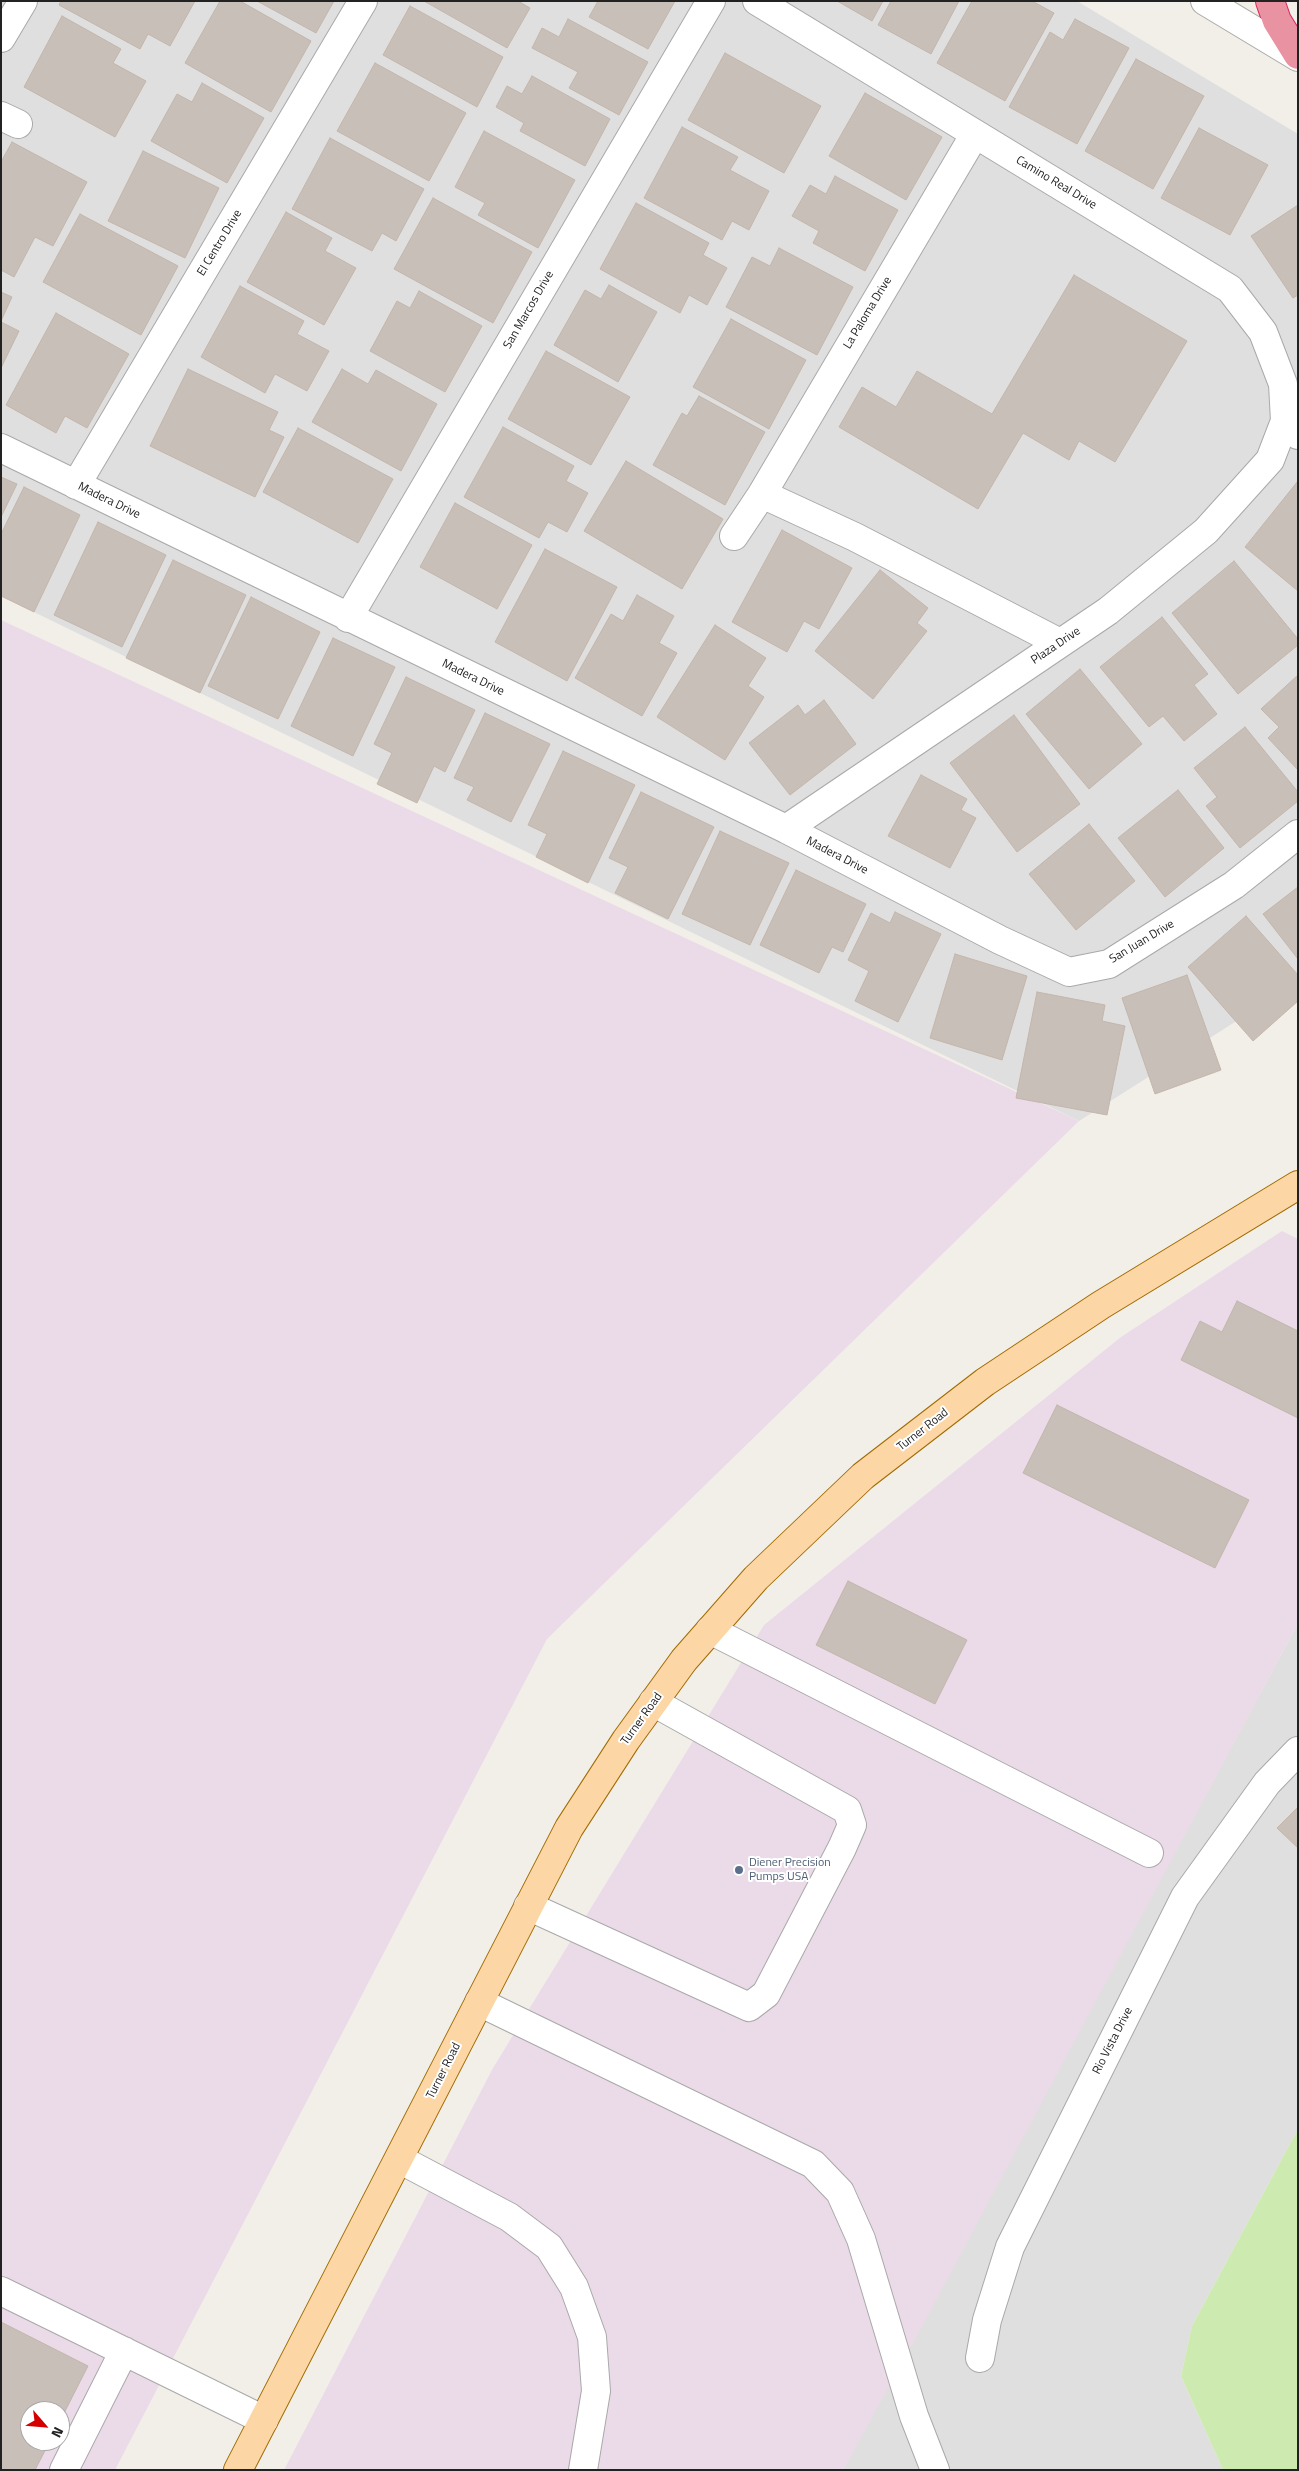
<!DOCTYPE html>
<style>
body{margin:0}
#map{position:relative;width:1299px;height:2471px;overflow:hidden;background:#f2efe9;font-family:"Titillium Web",sans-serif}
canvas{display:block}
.frame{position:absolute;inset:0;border:2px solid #222;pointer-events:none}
.north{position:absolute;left:20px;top:2401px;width:50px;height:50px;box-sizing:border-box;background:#fff;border:1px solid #a7a7a7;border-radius:50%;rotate:117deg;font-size:14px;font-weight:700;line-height:20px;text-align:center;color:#222}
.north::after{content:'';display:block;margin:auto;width:18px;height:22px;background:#d40000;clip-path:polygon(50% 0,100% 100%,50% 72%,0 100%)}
</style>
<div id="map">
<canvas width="1299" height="2471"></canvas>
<div class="frame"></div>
<div class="north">N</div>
</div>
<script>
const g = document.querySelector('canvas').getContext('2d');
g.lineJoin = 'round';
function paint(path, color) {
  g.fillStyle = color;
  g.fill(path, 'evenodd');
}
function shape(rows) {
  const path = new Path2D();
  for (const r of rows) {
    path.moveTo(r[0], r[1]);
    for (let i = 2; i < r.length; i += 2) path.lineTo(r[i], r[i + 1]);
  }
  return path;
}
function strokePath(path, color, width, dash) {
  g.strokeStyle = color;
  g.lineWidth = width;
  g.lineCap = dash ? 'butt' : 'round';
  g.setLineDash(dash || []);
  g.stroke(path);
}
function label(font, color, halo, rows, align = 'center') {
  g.font = font + ' "Titillium Web",sans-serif';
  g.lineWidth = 4;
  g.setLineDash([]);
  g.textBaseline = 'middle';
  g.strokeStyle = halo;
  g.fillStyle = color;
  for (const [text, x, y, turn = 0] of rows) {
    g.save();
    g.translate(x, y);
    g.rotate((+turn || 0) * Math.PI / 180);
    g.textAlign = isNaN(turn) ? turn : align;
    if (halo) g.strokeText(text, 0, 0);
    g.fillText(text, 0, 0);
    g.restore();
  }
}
paint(shape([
 [1,1,1077,1,1298,134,1298,982,1079,1121,1,596],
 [1298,1623,1298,2129,1192,2326,1181,2376,1223,2470,843,2470]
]), '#e0dfdf');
paint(shape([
 [1,620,1079,1121,547,1639,115,2470,1,2470],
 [30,2411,60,2411,60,2441,30,2441],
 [1282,1231,1298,1239,1298,1623,919,2332,843,2470,284,2470,493,2068,764,1625,1121,1337]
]), '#ebdbe8');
paint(shape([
 [1298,2129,1298,2470,1223,2470,1181,2376,1192,2326]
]), '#cdebb0');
const building = shape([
 [61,1,195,1,170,46,148,34,140,49,59,5,61,1],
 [220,1,240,1,311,41,271,112,185,63,220,1],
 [257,1,334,1,316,33,257,1],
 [424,1,518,1,530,8,507,48,424,1],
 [598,1,675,1,648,49,589,17,598,1],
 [837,1,883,1,872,21,837,1],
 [891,1,959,1,931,54,878,25,891,1],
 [972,1,1032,1,1054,13,1005,101,937,63,972,1],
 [410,6,503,57,477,107,383,55,410,6],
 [62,16,121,49,113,63,146,81,115,137,24,87,62,16],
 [568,19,648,62,619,115,569,88,578,72,532,48,542,28,559,37,568,19],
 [1075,19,1129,48,1077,144,1009,107,1050,32,1063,40,1075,19],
 [725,53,821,106,784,173,688,120,725,53],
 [1136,59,1204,96,1153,189,1085,151,1136,59],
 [375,63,466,113,429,181,337,131,375,63],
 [532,76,610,119,585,166,520,131,524,123,496,107,507,86,522,94,532,76],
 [202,83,264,118,227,183,151,141,177,94,192,102,202,83],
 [865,93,942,137,906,200,829,156,865,93],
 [682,127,738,157,730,170,769,191,749,230,732,221,722,240,644,198,682,127],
 [1199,128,1268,165,1230,235,1161,198,1199,128],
 [484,131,575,180,538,248,478,215,485,203,455,187,484,131],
 [330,138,424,189,396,241,382,233,372,251,292,209,330,138],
 [12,142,87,182,53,246,35,237,14,277,1,270,1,162,12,142],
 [143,151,219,188,185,258,108,221,143,151],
 [835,176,898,210,865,271,813,243,819,231,792,216,810,185,826,194,835,176],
 [433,198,532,252,493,323,394,269,433,198],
 [636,203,709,243,703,255,727,268,707,305,689,295,680,313,600,269,636,203],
 [1298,205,1298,295,1293,298,1251,236,1298,205],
 [286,212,332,238,325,251,356,268,324,325,247,282,286,212],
 [80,214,178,266,141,335,43,282,80,214],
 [779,248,853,287,817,355,726,307,752,257,770,266,779,248],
 [1074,275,1187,341,1115,462,1079,441,1069,460,1023,433,978,509,839,427,862,387,896,407,917,371,992,414,1074,275],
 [609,285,657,312,618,382,554,345,585,290,601,299,609,285],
 [240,286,304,321,297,334,329,351,307,391,275,374,265,393,201,357,240,286],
 [419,291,482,326,445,392,370,351,397,301,410,308,419,291],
 [1,292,12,297,1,321,1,292],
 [56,313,129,354,87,428,65,416,56,433,6,405,56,313],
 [731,319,806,360,769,429,693,387,731,319],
 [1,322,19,331,1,368,1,322],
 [546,351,630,397,591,465,508,419,546,351],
 [188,369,278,412,269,430,284,437,255,497,150,446,188,369],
 [342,369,368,384,376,370,437,404,401,471,312,422,342,369],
 [699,396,765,432,725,505,653,465,682,413,687,416,699,396],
 [503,427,574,466,566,481,588,493,567,532,548,522,539,538,464,497,503,427],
 [298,428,393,479,358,543,263,492,298,428],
 [626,461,723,519,682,589,584,531,626,461],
 [1,477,17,484,1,517,1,477],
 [1298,481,1298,591,1245,547,1298,481],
 [24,487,80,515,34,612,1,596,1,534,24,487],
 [455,503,532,545,497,609,420,567,455,503],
 [98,522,166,555,122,647,54,615,98,522],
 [782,530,852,568,819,629,804,621,787,652,732,622,782,530],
 [545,549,617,587,567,681,495,642,545,549],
 [173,560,246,595,200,693,126,658,173,560],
 [1234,561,1298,639,1298,645,1238,694,1172,613,1234,561],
 [880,570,928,608,917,623,927,631,873,699,815,651,880,570],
 [637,595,674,616,659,643,677,653,642,716,575,678,611,614,623,621,637,595],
 [251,597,320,632,278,719,208,686,251,597],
 [1162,617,1208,674,1194,685,1217,714,1184,741,1163,716,1149,727,1100,667,1162,617],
 [715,625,766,658,748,686,764,697,725,760,657,717,715,625],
 [333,638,395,667,353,756,291,726,333,638],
 [1080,669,1142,744,1089,789,1026,714,1080,669],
 [1298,675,1298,770,1268,738,1279,727,1261,709,1298,675],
 [406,677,475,710,445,772,434,766,417,803,377,784,392,753,374,744,406,677],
 [824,700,856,744,790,795,749,743,798,705,805,715,824,700],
 [485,713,550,744,511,822,467,800,474,787,454,778,485,713],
 [1014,715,1080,804,1017,852,950,763,1014,715],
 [1245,727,1298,792,1298,801,1240,848,1206,806,1217,797,1194,768,1245,727],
 [563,751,635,785,588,883,536,857,547,834,528,825,563,751],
 [921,775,967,799,961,810,976,818,950,868,888,836,921,775],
 [1178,790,1224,848,1165,897,1118,838,1178,790],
 [641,792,714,827,668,919,615,893,628,867,609,858,641,792],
 [1089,824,1135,881,1076,930,1029,874,1089,824],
 [720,831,789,863,750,945,682,914,720,831],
 [796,870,866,904,843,952,832,947,819,973,760,945,796,870],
 [1298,887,1298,959,1263,914,1298,887],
 [895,912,941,934,898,1022,855,1001,869,971,848,960,871,913,890,923,895,912],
 [1246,916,1298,975,1298,1001,1253,1041,1188,967,1246,916],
 [955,954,1027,976,1002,1060,930,1038,955,954],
 [1187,975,1221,1070,1155,1094,1122,998,1187,975],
 [1037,992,1105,1005,1102,1021,1125,1026,1107,1115,1016,1098,1037,992],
 [1237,1301,1298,1331,1298,1418,1181,1360,1200,1321,1222,1332,1237,1301],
 [1057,1405,1249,1500,1215,1568,1023,1473,1057,1405],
 [848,1581,967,1640,935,1704,816,1645,848,1581],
 [1298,1807,1298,1848,1277,1828,1298,1807],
 [1,2322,88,2366,60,2421,60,2411,30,2411,30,2441,50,2441,35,2470,1,2470,1,2322]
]);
paint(building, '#c7bfb8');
strokePath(building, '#c4b6ab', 1);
const minor = shape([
 [757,1,1230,289,1263,332,1283,384,1285,421,1298,435],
 [1205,1,1298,57],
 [1,38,23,1],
 [1,116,18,124],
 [1,448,786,829,1000,940,1069,972,1109,964,1234,885,1298,834],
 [76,485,363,1],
 [762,494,855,537,1060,643],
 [734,536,762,494,975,134],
 [348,618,711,1],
 [786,829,1108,611,1206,531,1270,460,1285,421],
 [710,1630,1149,1853],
 [528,1906,749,2007,766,1994,842,1848,852,1825,847,1810,653,1702],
 [479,2002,813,2164,840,2192,861,2239,914,2416,935,2470],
 [399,2159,509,2217,549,2247,574,2287,592,2337,596,2391,583,2470],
 [1,2291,264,2420],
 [980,2358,987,2320,1010,2247,1185,1897,1267,1783,1298,1751],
 [64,2470,124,2351]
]);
const major = shape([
 [238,2470,569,1828,626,1740,684,1660,756,1578,863,1476,985,1382,1101,1305,1298,1185]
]);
const highway = shape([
 [1270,1,1277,21,1298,55]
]);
strokePath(minor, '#a9a9a9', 30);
strokePath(major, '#a06b00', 30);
strokePath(highway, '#dc2a67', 30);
strokePath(minor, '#fff', 28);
strokePath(major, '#fcd6a4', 28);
strokePath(highway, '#e892a2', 28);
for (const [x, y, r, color] of [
 [739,1870,5,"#5c6f8a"]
]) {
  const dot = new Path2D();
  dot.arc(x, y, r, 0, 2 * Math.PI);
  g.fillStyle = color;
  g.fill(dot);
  strokePath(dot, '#fff', 2);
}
label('12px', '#222', '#fff', [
 ["Camino Real Drive",1056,183,31],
 ["El Centro Drive",220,243,-59],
 ["San Marcos Drive",529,310,-60],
 ["La Paloma Drive",868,313,-59],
 ["Madera Drive",109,501,26],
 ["Plaza Drive",1056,646,-34],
 ["Madera Drive",473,678,26],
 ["Madera Drive",837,856,27],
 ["San Juan Drive",1142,942,-31],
 ["Turner Road",923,1430,-38],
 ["Turner Road",642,1719,-54],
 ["Rio Vista Drive",1113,2041,-63],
 ["Turner Road",444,2071,-63]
]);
label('12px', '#4e5e75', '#fff', [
 ["Diener Precision",749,1863],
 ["Pumps USA",749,1877]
], 'left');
</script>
